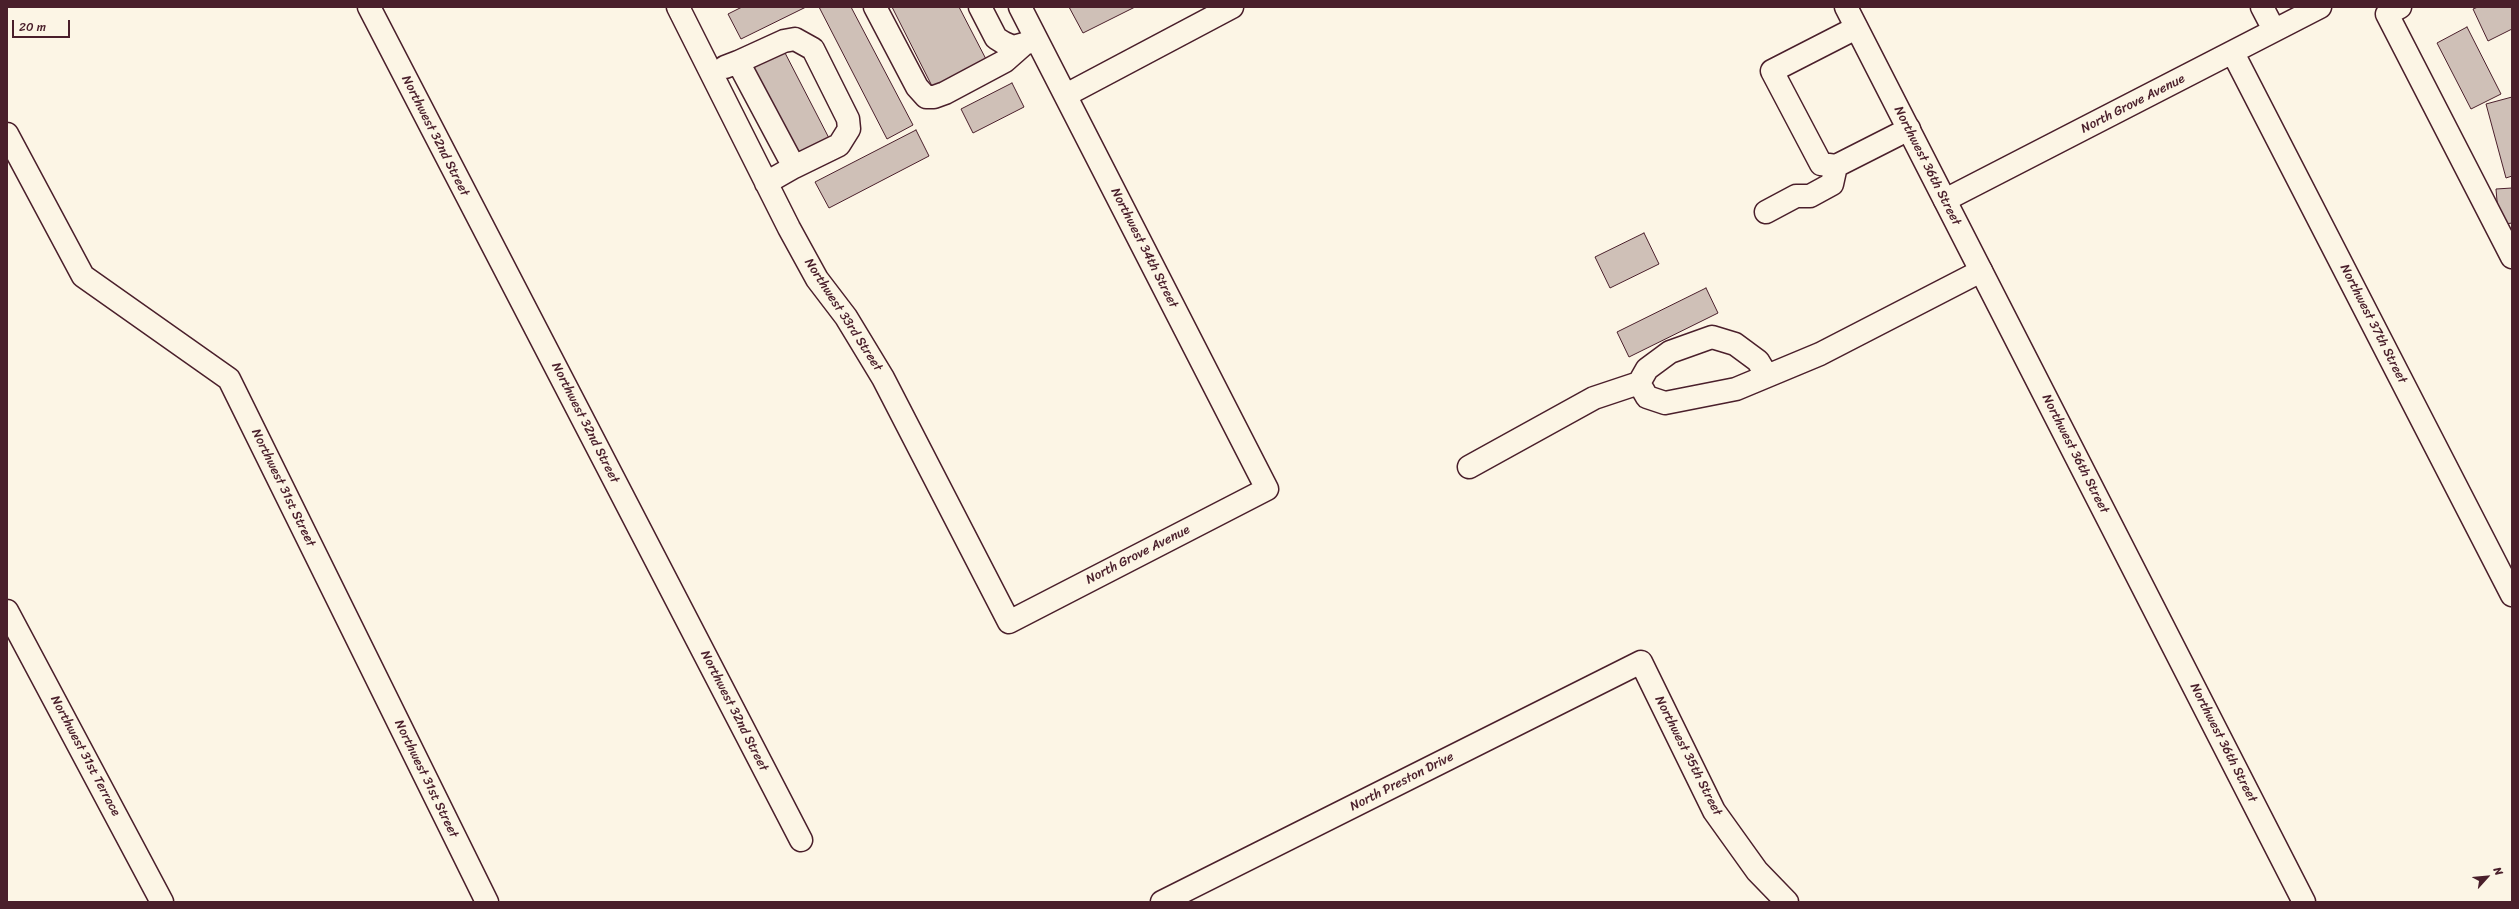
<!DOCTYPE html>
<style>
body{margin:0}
#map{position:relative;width:2519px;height:909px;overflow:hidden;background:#fcf5e5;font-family:Sriracha,sans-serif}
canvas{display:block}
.frame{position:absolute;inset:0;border:8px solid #4a1f2b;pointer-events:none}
.north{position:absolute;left:2467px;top:857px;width:40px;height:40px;-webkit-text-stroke:3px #fcf5e5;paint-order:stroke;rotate:63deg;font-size:11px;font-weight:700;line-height:16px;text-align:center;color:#4a1f2b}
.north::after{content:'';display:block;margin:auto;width:14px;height:18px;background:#4a1f2b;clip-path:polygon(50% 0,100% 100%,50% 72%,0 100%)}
.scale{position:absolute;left:12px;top:20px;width:58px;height:18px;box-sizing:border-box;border:2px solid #4a1f2b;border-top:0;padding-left:5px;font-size:12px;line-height:14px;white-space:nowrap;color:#4a1f2b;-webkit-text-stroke:3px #fcf5e5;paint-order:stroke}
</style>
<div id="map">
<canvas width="2519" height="909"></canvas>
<div class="frame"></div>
<div class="north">N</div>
<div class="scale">20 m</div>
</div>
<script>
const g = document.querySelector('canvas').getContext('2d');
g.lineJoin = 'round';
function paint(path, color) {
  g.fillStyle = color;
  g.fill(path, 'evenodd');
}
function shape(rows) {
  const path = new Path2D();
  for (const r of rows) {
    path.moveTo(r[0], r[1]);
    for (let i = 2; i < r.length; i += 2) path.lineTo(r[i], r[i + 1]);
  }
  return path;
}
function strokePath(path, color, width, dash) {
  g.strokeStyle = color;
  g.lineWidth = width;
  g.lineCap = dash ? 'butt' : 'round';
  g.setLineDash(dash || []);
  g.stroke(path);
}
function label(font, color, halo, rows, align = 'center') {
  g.font = font + ' Sriracha,sans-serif';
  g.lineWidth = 3.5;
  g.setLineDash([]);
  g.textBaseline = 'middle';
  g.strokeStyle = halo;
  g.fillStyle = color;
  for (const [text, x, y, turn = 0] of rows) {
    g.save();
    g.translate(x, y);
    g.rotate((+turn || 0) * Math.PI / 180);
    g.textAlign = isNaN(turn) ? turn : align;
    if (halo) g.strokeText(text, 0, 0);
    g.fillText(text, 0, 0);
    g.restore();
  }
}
const building = shape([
 [742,7,806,7,741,39,728,14,742,7],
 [819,7,851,7,913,125,887,139,819,7],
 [892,7,959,7,988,63,934,90,892,7],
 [1069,7,1135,7,1083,33,1069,7],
 [2478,7,2512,7,2512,29,2488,41,2473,9,2478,7],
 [2467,27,2501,94,2471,109,2437,43,2467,27],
 [783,49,831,142,800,158,752,65,783,49],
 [1012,83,1024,107,973,133,961,109,1012,83],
 [2512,97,2512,176,2506,178,2486,104,2512,97],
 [916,130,929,156,829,208,815,182,916,130],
 [2512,188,2512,223,2499,225,2496,189,2512,188],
 [1644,233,1659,264,1610,288,1595,257,1644,233],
 [1706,288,1718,313,1629,357,1617,332,1706,288]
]);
paint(building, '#cfc0b7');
strokePath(building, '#4a1f2b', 1);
const minor = shape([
 [369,7,801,840],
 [678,7,789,228,817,279,846,317,883,378,1009,622,1267,489,1020,7],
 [875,7,917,87,926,97,934,97,945,93,1005,61,1022,46],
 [980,7,996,38,1004,43,1013,47,1031,42],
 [2262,7,2274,30],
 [2400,7,2387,14,2512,257],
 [1856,28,1772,71,1821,164,1836,166,1909,129],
 [2233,53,2512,595],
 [738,62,784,41,795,39,813,49,848,119,849,129,839,145,794,167],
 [725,67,738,62,794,167,766,183],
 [1066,95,1232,7],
 [7,134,83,276,229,379,487,902],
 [1945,200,2320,7],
 [1766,212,1796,196,1810,196,1832,184,1836,166],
 [1767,376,1758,361,1735,344,1712,337,1670,352,1647,369,1639,383,1647,397,1665,403,1736,389,1820,354,1981,271],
 [1469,467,1594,398,1639,383],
 [7,611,162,902],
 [1162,902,1641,662,1714,811,1757,871,1787,902]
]);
const major = shape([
 [1846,7,2304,902]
]);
strokePath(minor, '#4a1f2b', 25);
strokePath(major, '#4a1f2b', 25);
strokePath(minor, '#fcf5e5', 22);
strokePath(major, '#fcf5e5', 22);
label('13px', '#4a1f2b', '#fcf5e5', [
 ["North Grove Avenue",2133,104,-27],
 ["Northwest 32nd Street",435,136,63],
 ["Northwest 36th Street",1927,166,63],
 ["Northwest 34th Street",1144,248,63],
 ["Northwest 33rd Street",843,315,57],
 ["Northwest 37th Street",2373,324,63],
 ["Northwest 32nd Street",585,423,63],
 ["Northwest 36th Street",2075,454,63],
 ["Northwest 31st Street",283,488,64],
 ["North Grove Avenue",1138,555,-27],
 ["Northwest 32nd Street",734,711,63],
 ["Northwest 36th Street",2223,743,63],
 ["Northwest 31st Terrace",85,756,62],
 ["Northwest 35th Street",1688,756,63],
 ["Northwest 31st Street",426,779,64],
 ["North Preston Drive",1402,782,-27]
]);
</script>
